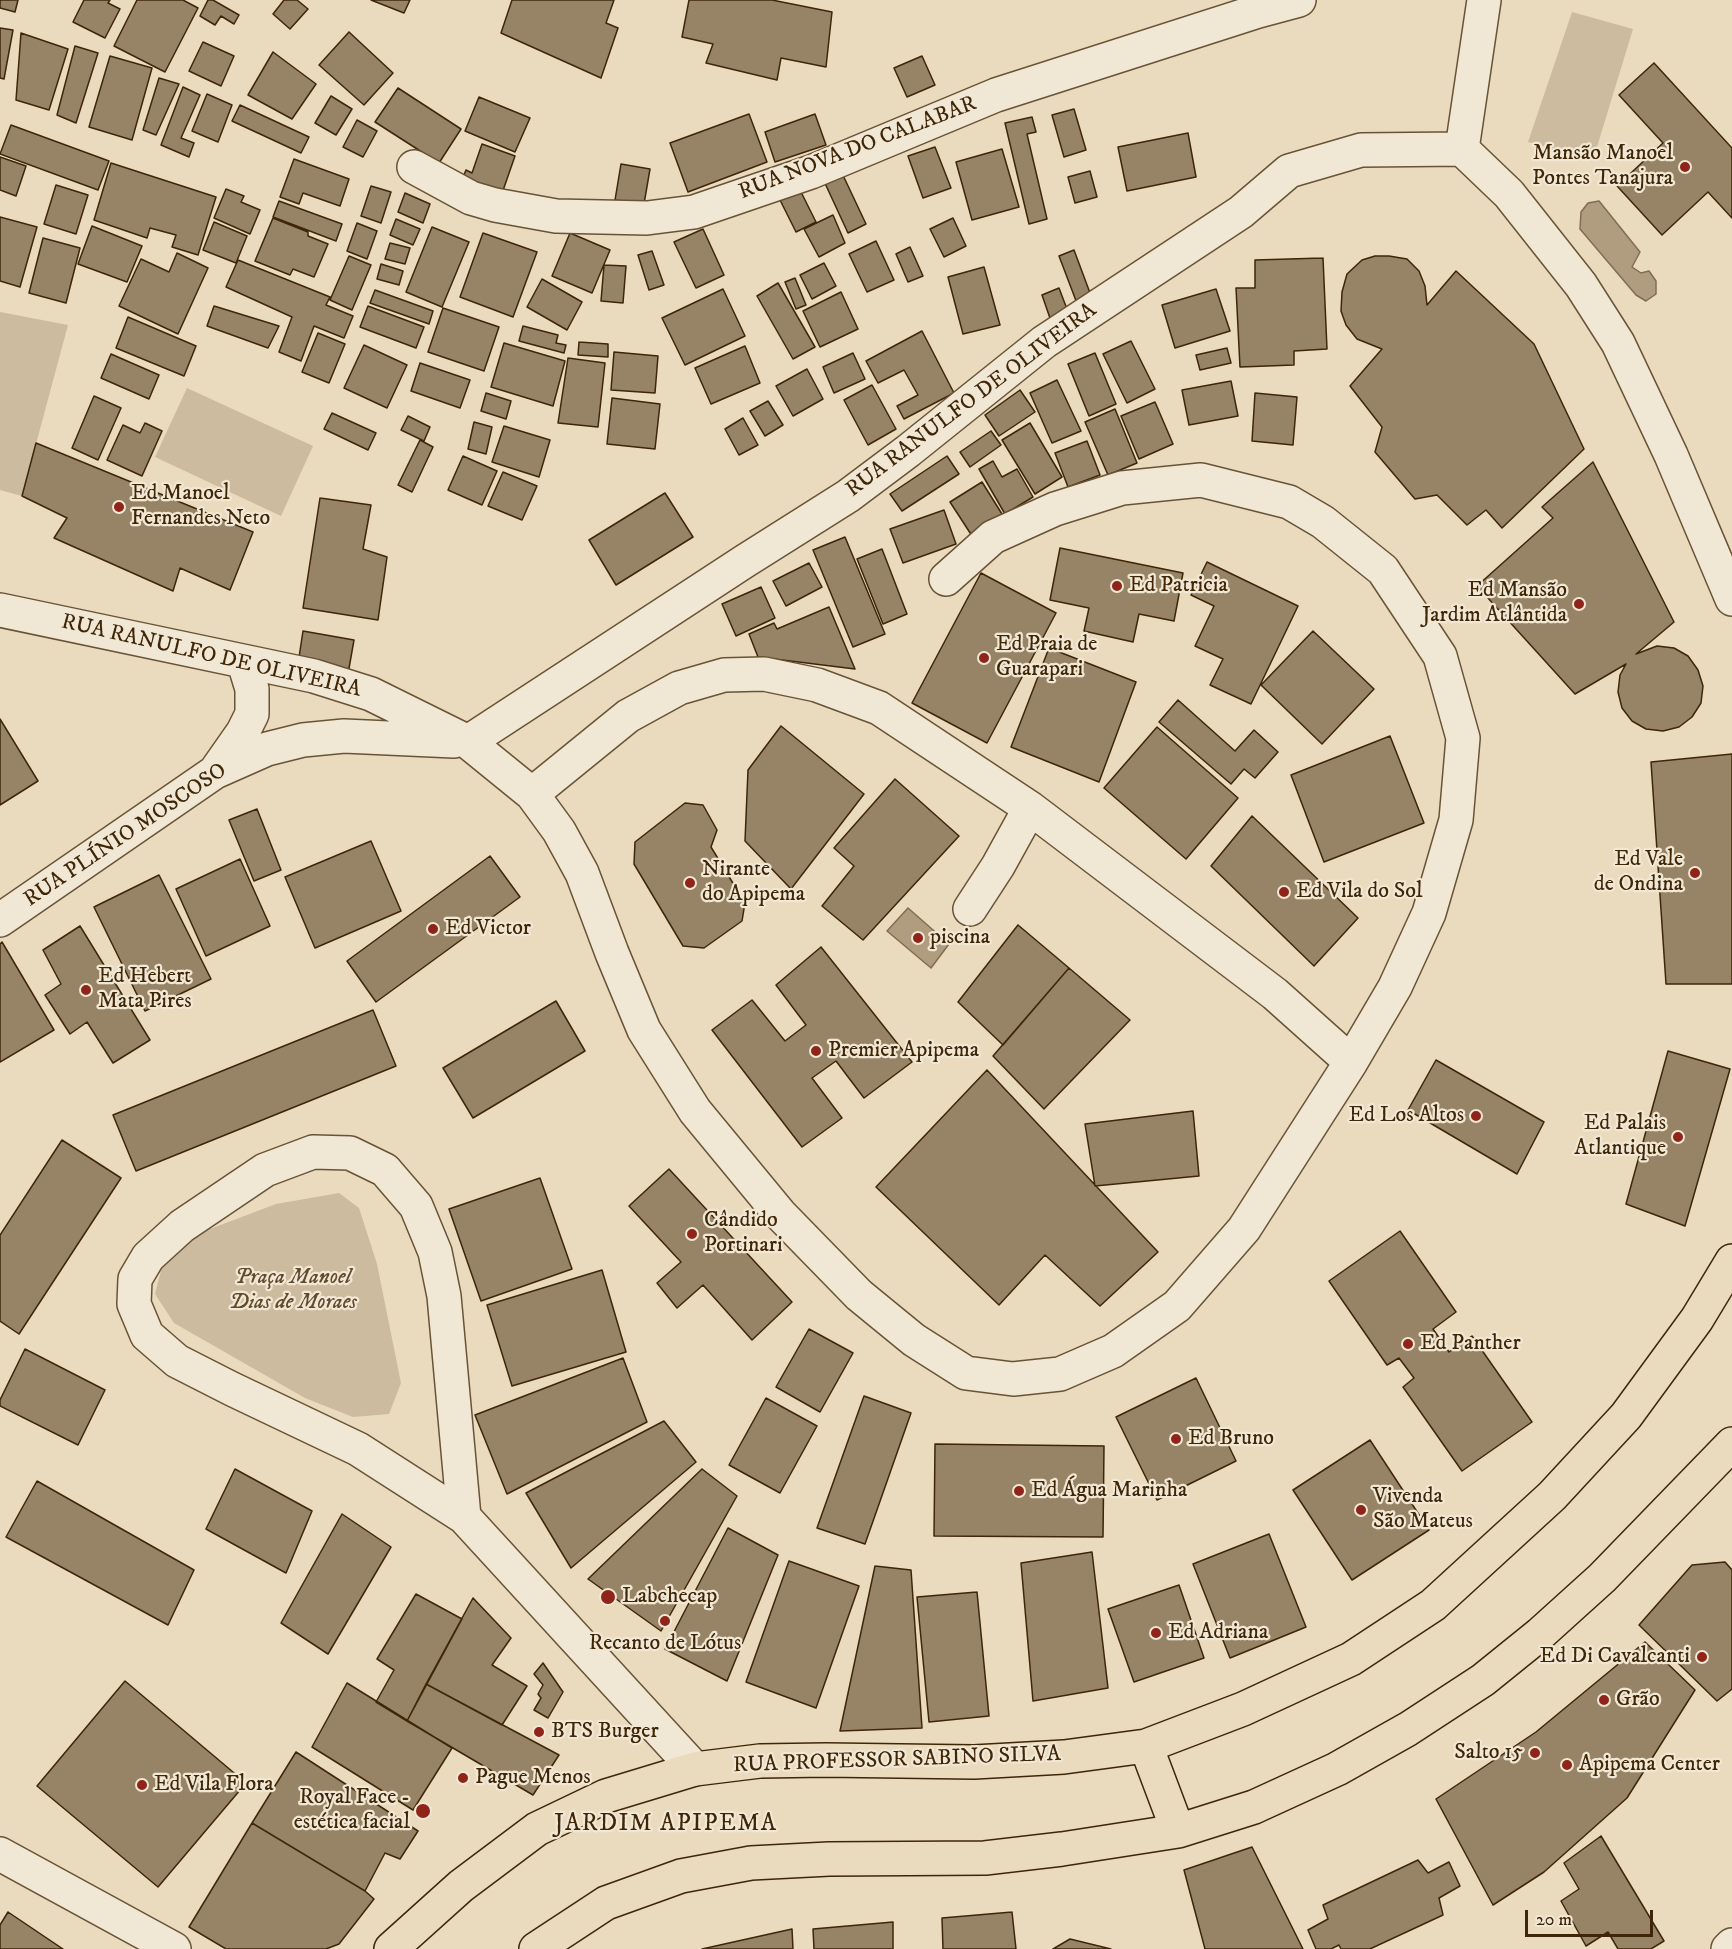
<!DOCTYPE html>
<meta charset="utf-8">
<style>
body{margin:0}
#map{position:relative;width:1732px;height:1949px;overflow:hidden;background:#eadabe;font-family:"IM FELL DW Pica",serif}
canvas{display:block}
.scale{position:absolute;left:1525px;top:1910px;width:128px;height:27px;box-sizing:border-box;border:3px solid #3e2607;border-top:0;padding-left:8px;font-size:18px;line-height:21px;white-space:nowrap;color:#3e2607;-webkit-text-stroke:4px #f1e7d5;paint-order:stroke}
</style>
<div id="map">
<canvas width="1732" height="1949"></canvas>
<div class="scale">20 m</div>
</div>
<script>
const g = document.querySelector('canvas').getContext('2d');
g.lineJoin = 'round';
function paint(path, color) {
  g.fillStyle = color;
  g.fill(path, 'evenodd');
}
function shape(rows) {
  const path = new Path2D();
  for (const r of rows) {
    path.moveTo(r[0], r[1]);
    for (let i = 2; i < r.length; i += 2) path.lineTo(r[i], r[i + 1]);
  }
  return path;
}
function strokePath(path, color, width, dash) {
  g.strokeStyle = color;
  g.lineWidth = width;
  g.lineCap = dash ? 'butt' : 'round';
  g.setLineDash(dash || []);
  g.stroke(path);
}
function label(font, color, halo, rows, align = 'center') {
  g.font = font + ' "IM FELL DW Pica",serif';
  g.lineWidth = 4.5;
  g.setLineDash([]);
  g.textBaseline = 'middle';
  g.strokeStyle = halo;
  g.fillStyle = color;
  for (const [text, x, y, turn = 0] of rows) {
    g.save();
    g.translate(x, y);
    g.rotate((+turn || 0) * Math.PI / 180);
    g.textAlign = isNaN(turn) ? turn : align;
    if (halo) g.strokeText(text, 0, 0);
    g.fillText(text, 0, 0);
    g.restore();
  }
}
paint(shape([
 [1572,12,1633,29,1593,160,1528,142],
 [0,312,68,325,22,496,0,490],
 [187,388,313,446,281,516,155,457],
 [339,1193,359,1208,377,1264,401,1383,389,1414,353,1417,305,1398,174,1323,155,1294,163,1263,202,1232,276,1204]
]), '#cdbb9f');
const water = shape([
 [1599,201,1640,252,1632,267,1641,273,1649,271,1656,281,1656,294,1646,301,1636,295,1580,229,1581,212,1588,203,1599,201],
 [908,908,949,944,931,968,887,931,908,908]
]);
paint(water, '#b09d80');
strokePath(water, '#826d50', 1.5);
const building = shape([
 [0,0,18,0,15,12,0,8,0,0],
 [84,0,110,0,108,3,120,9,105,38,73,22,84,0],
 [137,0,183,0,198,8,165,72,114,46,137,0],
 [208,0,213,0,239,15,234,24,221,16,215,25,200,16,208,0],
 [284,0,297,0,308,9,290,29,273,14,284,0],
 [371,0,410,0,404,13,371,0],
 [512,0,614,0,606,23,618,28,601,78,501,33,512,0],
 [689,0,772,0,832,12,826,67,781,58,777,80,706,63,713,44,682,37,689,0],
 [0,28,13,30,4,79,0,78,0,28],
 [349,32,393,73,364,105,319,65,349,32],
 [21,33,68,49,49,110,16,100,21,33],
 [203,42,234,56,221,86,189,71,203,42],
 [75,46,98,53,76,123,57,115,75,46],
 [273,52,316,84,292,119,248,95,273,52],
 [110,56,152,68,132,140,89,127,110,56],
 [922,56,935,85,907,97,894,68,922,56],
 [1654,63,1732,148,1732,218,1708,192,1662,235,1617,186,1663,143,1619,95,1654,63],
 [159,78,179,84,156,135,143,130,159,78],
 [183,87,200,95,181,138,194,143,189,157,161,145,183,87],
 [398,88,461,129,439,163,375,122,398,88],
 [207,94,232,105,218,142,192,131,207,94],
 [331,96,352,109,336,135,315,123,331,96],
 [479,97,530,118,515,152,465,131,479,97],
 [240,105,309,137,301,153,232,121,240,105],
 [1074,109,1086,150,1064,157,1052,115,1074,109],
 [749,114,767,162,688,192,670,143,749,114],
 [815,114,826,145,775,162,765,132,815,114],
 [1032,117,1036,132,1027,134,1047,219,1029,224,1005,123,1032,117],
 [357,120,377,131,363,157,343,147,357,120],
 [11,125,109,161,98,190,0,154,11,125],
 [1188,133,1196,177,1127,191,1118,147,1188,133],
 [482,144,515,156,499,202,459,187,466,170,472,173,482,144],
 [935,147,951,188,923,198,908,156,935,147],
 [1002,149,1019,207,972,220,956,162,1002,149],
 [0,157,26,166,16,196,0,190,0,157],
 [294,159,349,179,340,206,303,193,299,204,280,197,294,159],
 [111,163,216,197,198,255,172,247,176,235,150,228,147,238,94,220,111,163],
 [621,164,650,169,644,204,615,200,621,164],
 [841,171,866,224,848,233,823,179,841,171],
 [1090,171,1097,197,1075,203,1068,177,1090,171],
 [56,185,88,195,76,234,44,224,56,185],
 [371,186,391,192,381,223,361,216,371,186],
 [799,188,816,222,796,232,779,198,799,188],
 [226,189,244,196,241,202,260,210,250,234,214,218,226,189],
 [405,193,430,204,423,223,398,212,405,193],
 [279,201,342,224,336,241,273,217,279,201],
 [833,215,845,243,819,257,804,229,833,215],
 [0,217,37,227,20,287,0,281,0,217],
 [273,218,308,232,308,236,328,244,314,277,293,269,290,275,255,261,273,218],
 [953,218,966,246,944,257,930,229,953,218],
 [396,219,420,229,413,245,390,235,396,219],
 [214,222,247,236,236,263,203,250,214,222],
 [357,223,377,231,367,259,347,251,357,223],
 [92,226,142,246,127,282,78,264,92,226],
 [432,227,469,242,442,307,406,292,432,227],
 [703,229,724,275,696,288,674,242,703,229],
 [483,233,537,252,513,317,460,297,483,233],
 [570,233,610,250,592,293,552,276,570,233],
 [43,238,80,248,66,303,29,293,43,238],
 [876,241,894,280,867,292,849,254,876,241],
 [390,243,410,248,405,264,385,259,390,243],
 [910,247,923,276,908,282,896,254,910,247],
 [1074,250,1093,301,1078,306,1059,256,1074,250],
 [652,251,664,285,649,290,638,255,652,251],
 [177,253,208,268,178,334,119,306,141,259,169,272,177,253],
 [349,256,371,265,352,310,330,300,349,256],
 [1375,256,1389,256,1407,259,1419,271,1425,286,1427,305,1456,271,1534,344,1584,449,1502,528,1486,510,1467,525,1437,495,1415,499,1375,452,1382,427,1350,386,1382,349,1357,339,1346,325,1341,311,1342,292,1347,274,1362,260,1375,256],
 [1323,258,1327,349,1294,351,1294,365,1240,367,1236,288,1255,288,1255,260,1323,258],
 [238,260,330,297,326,305,353,316,344,338,314,326,301,361,279,352,292,317,226,287,238,260],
 [824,263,836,286,812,299,800,275,824,263],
 [381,264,403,271,399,285,377,279,381,264],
 [604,265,626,266,623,303,601,301,604,265],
 [984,267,1000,325,963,334,948,277,984,267],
 [795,278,806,305,796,309,785,282,795,278],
 [542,279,582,302,567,330,527,307,542,279],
 [778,283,815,347,793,359,757,296,778,283],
 [1059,288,1070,317,1052,324,1042,295,1059,288],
 [723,289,745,336,685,365,662,318,723,289],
 [1216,289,1230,331,1175,348,1162,305,1216,289],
 [375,290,433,311,429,324,370,303,375,290],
 [841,292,858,329,820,347,803,311,841,292],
 [214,306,279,326,268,348,207,326,214,306],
 [368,306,424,327,416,348,360,327,368,306],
 [443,308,499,327,484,371,428,352,443,308],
 [128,317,196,346,184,376,116,348,128,317],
 [523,326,558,335,556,343,566,345,564,353,519,341,523,326],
 [922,331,954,393,904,419,897,406,918,395,904,370,878,383,866,361,922,331],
 [318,333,345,344,329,383,302,372,318,333],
 [1131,341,1155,389,1127,403,1103,354,1131,341],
 [579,342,608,344,608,357,578,355,579,342],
 [504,343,565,361,553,406,491,387,504,343],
 [364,345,407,365,387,408,344,388,364,345],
 [745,346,760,383,711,404,695,368,745,346],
 [1227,348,1231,363,1200,370,1196,355,1227,348],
 [614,352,658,356,655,393,611,390,614,352],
 [853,353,865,379,834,393,823,367,853,353],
 [1095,353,1116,404,1089,416,1068,364,1095,353],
 [111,354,159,375,149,399,101,378,111,354],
 [568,358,605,363,598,427,558,423,568,358],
 [420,363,470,380,460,408,411,391,420,363],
 [807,369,823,399,793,416,776,386,807,369],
 [1057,380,1081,431,1052,443,1030,393,1057,380],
 [1231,381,1238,416,1189,425,1182,390,1231,381],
 [872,385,896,429,868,445,844,400,872,385],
 [1020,390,1035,412,999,436,985,415,1020,390],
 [486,393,511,401,506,419,481,411,486,393],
 [1255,393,1297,397,1293,445,1252,441,1255,393],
 [94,396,121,408,98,460,72,448,94,396],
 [612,398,660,404,655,449,607,444,612,398],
 [768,401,783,425,765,436,750,411,768,401],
 [1155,402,1173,444,1139,459,1121,416,1155,402],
 [1115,409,1137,463,1108,475,1085,422,1115,409],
 [332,413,376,433,368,450,324,429,332,413],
 [408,416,430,427,424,441,401,430,408,416],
 [743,418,758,445,739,455,725,429,743,418],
 [474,422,492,427,486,454,468,449,474,422],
 [145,423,162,431,142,476,107,460,123,425,140,433,145,423],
 [1030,423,1062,477,1035,494,1002,440,1030,423],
 [504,426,550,440,539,477,492,462,504,426],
 [991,431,1001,445,970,467,960,452,991,431],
 [420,440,433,447,412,492,398,485,420,440],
 [1087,441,1100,475,1068,487,1055,453,1087,441],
 [36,443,253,532,230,590,180,568,173,591,54,538,67,518,22,496,36,443],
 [463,456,497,471,482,505,448,490,463,456],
 [947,456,959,474,902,511,890,494,947,456],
 [993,461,1002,477,1017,469,1033,497,1005,514,979,469,993,461],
 [1593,462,1674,622,1636,654,1657,646,1674,648,1688,656,1698,670,1703,686,1701,703,1692,717,1679,727,1663,731,1646,729,1632,721,1622,708,1618,692,1620,675,1626,664,1575,694,1477,586,1553,518,1542,507,1593,462],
 [503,472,537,486,522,520,488,506,503,472],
 [982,482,1007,522,976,542,950,502,982,482],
 [665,493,693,537,616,585,589,540,665,493],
 [320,498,371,505,363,549,387,557,378,620,303,608,320,498],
 [944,510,956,544,903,563,890,529,944,510],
 [845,537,885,634,853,647,813,550,845,537],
 [1060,548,1183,573,1174,621,1139,614,1133,642,1084,631,1089,608,1050,600,1060,548],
 [882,549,907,614,883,624,857,559,882,549],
 [1207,562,1298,606,1251,704,1210,685,1223,659,1195,646,1214,606,1191,595,1207,562],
 [809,563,822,587,786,606,773,581,809,563],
 [981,573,1056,613,987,743,912,703,981,573],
 [761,587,775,618,736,636,722,604,761,587],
 [829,607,855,669,758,657,749,634,774,623,777,629,829,607],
 [303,631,354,640,348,674,298,664,303,631],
 [1313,631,1374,689,1322,744,1261,685,1313,631],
 [1049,648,1136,682,1099,782,1011,747,1049,648],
 [1178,700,1235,751,1254,730,1278,752,1255,778,1244,769,1231,784,1159,722,1178,700],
 [0,719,38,781,0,805,0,719],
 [781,726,864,794,791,889,745,841,748,770,781,726],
 [1157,727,1238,798,1186,859,1104,788,1157,727],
 [1390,736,1424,823,1324,862,1291,775,1390,736],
 [1732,754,1732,984,1666,984,1651,762,1732,754],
 [895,779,959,836,863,940,822,906,854,866,834,848,895,779],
 [685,803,703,805,717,830,711,847,745,903,742,921,704,948,683,946,634,864,635,842,685,803],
 [257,809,281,870,254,881,229,820,257,809],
 [1252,816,1358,918,1314,966,1211,866,1252,816],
 [371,841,401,911,315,948,285,877,371,841],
 [490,856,520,897,376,1002,347,961,490,856],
 [240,859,270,926,206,956,176,889,240,859],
 [159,875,211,979,145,1011,94,907,159,875],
 [1018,925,1069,968,1003,1045,958,1002,1018,925],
 [80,926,150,1040,113,1063,87,1022,70,1034,45,995,61,984,43,950,80,926],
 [2,942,54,1030,0,1062,0,944,2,942],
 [821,947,912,1062,864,1098,836,1061,812,1078,842,1118,802,1147,712,1030,752,1000,785,1041,806,1025,776,985,821,947],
 [1069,968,1130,1020,1044,1109,993,1056,1069,968],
 [556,1001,585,1051,473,1118,443,1068,556,1001],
 [373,1010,396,1066,136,1171,113,1115,373,1010],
 [1668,1051,1730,1069,1685,1226,1626,1204,1668,1051],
 [1436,1060,1544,1122,1517,1174,1408,1110,1436,1060],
 [987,1070,1158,1252,1100,1306,1045,1255,999,1305,876,1187,987,1070],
 [1193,1111,1199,1176,1095,1186,1085,1124,1193,1111],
 [62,1140,121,1178,19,1334,0,1321,0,1235,62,1140],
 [669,1169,792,1302,752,1340,703,1285,677,1308,657,1283,681,1262,629,1206,669,1169],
 [540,1178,572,1269,481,1301,449,1209,540,1178],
 [1400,1231,1456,1312,1433,1329,1449,1352,1472,1336,1532,1422,1462,1471,1403,1387,1414,1378,1399,1358,1387,1365,1329,1281,1400,1231],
 [602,1270,626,1352,512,1386,487,1305,602,1270],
 [809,1329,853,1353,820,1412,776,1387,809,1329],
 [25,1349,105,1390,78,1445,0,1406,0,1400,25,1349],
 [623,1358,647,1422,507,1494,475,1415,623,1358],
 [1196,1378,1236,1461,1157,1500,1116,1417,1196,1378],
 [864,1396,911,1413,865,1544,817,1528,864,1396],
 [766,1398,817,1426,780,1493,729,1465,766,1398],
 [664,1421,696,1462,571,1568,526,1493,664,1421],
 [1370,1440,1429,1530,1352,1580,1293,1490,1370,1440],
 [935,1444,1104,1446,1103,1537,934,1536,935,1444],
 [235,1469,312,1511,286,1573,206,1529,235,1469],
 [702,1469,737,1496,661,1631,588,1579,702,1469],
 [37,1481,194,1570,168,1625,6,1537,37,1481],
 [342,1514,391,1547,328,1654,281,1623,342,1514],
 [728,1528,778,1555,727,1681,665,1649,728,1528],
 [1269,1534,1306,1627,1230,1658,1193,1564,1269,1534],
 [1092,1552,1108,1688,1033,1701,1021,1563,1092,1552],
 [789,1561,859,1586,816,1708,746,1682,789,1561],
 [1725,1562,1732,1570,1732,1689,1717,1701,1639,1625,1692,1565,1725,1562],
 [875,1566,911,1570,922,1728,840,1731,875,1566],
 [1179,1585,1204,1658,1134,1682,1108,1609,1179,1585],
 [977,1592,989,1716,929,1722,917,1597,977,1592],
 [416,1594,462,1619,407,1721,376,1702,394,1670,377,1659,416,1594],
 [473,1598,511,1638,492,1665,527,1686,502,1725,426,1684,473,1598],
 [1645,1642,1695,1690,1627,1798,1544,1872,1493,1905,1436,1799,1536,1732,1645,1642],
 [543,1663,563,1692,548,1718,534,1710,541,1698,538,1694,543,1685,534,1674,543,1663],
 [125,1681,246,1783,158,1887,37,1786,125,1681],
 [347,1683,452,1748,413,1810,312,1747,347,1683],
 [426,1684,559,1755,533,1795,407,1721,426,1684],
 [296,1752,418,1831,400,1859,385,1853,365,1891,252,1823,296,1752],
 [252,1823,365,1891,374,1899,339,1944,326,1949,226,1949,189,1927,252,1823],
 [1601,1836,1664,1941,1651,1949,1618,1949,1608,1932,1586,1946,1561,1901,1579,1889,1564,1863,1601,1836],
 [1252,1847,1303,1949,1205,1949,1184,1870,1252,1847],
 [1418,1860,1428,1873,1449,1862,1460,1886,1439,1898,1443,1915,1370,1949,1341,1949,1339,1945,1331,1949,1316,1949,1308,1930,1328,1919,1323,1905,1418,1860],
 [8,1912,63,1949,0,1949,0,1925,8,1912],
 [1012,1912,1016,1949,943,1949,942,1918,1012,1912],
 [893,1922,893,1949,814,1949,813,1929,893,1922],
 [792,1929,793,1949,702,1949,792,1929],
 [1070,1939,1111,1949,1053,1949,1070,1939]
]);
paint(building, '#978466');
strokePath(building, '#3e2607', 1.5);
const minor = shape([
 [1462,149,1484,0],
 [414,167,471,198,495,205,556,216,647,218,694,212,811,172,996,95,1258,11,1299,0],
 [0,610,314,676,371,694,468,742,532,794,559,831,582,873,612,953,644,1030,695,1111,780,1214,859,1295,914,1340,966,1373,1013,1379,1060,1374,1113,1351,1177,1306,1244,1229,1351,1062,1395,987,1429,913,1456,820,1463,738,1440,656,1383,570,1323,522,1289,502,1201,480,1122,488,1055,509,993,537,946,579],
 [468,742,745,561,848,496,908,451,1044,342,1241,212,1289,171,1361,150,1462,149,1509,194,1581,285,1618,343,1671,455,1732,599],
 [215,772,243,732,252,714,252,689,244,663],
 [532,794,628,716,679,688,724,675,764,674,817,685,879,708,1030,808,1275,994,1351,1062],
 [970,909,998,866,1030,808],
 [0,920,215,772,267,749,303,740,344,736,454,741],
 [464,1517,444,1296,435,1252,416,1206,385,1170,350,1153,313,1152,265,1170,182,1226,148,1257,135,1279,134,1304,147,1335,177,1361,232,1389,358,1449,464,1517,695,1769],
 [0,1854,174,1949],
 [1728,1949,1732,1945]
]);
const major = shape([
 [1146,1746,1178,1831],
 [391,1949,461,1886,537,1829,606,1796,695,1769,760,1761,826,1760,974,1762,1064,1757,1146,1746,1243,1709,1351,1659,1433,1605,1552,1496,1626,1416,1697,1319,1732,1261],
 [536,1949,606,1903,681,1876,751,1863,829,1859,985,1858,1062,1849,1178,1831,1254,1807,1337,1769,1408,1729,1483,1680,1540,1634,1602,1578,1732,1444]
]);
strokePath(minor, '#695335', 36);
strokePath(major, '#3e2607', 36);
strokePath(minor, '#f1e7d5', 33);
strokePath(major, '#eadabe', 33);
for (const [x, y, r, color] of [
 [1685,167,6,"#8f2418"],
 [119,507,6,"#8f2418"],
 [1117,586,6,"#8f2418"],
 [1579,604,6,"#8f2418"],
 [984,658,6,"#8f2418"],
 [1695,873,6,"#8f2418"],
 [690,883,6,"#8f2418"],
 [1284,892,6,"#8f2418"],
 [433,929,6,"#8f2418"],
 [918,938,6,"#8f2418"],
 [86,990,6,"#8f2418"],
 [816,1051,6,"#8f2418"],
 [1476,1116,6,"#8f2418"],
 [1678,1137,6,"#8f2418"],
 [692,1234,6,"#8f2418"],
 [1408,1344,6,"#8f2418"],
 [1176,1439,6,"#8f2418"],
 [1019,1491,6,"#8f2418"],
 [1361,1510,6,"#8f2418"],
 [608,1597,8,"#8f2418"],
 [665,1621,6,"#8f2418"],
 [1156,1633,6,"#8f2418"],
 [1702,1657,6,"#8f2418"],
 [1604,1700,6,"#8f2418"],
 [539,1732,6,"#8f2418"],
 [1535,1753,6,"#8f2418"],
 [1567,1765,6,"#8f2418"],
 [463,1778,6,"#8f2418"],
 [142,1785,6,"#8f2418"],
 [423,1811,8,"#8f2418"]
]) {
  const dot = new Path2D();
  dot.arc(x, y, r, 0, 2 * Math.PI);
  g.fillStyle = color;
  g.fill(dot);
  strokePath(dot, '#f1e7d5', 2);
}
label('22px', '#3e2607', '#f1e7d5', [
 ["RUA NOVA DO CALABAR",858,149,-21],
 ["RUA RANULFO DE OLIVEIRA",972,401,-37],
 ["RUA RANULFO DE OLIVEIRA",211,657,13],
 ["RUA PLÍNIO MOSCOSO",126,836,-34],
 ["RUA PROFESSOR SABINO SILVA",897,1761,-2]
]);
label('22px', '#3e2607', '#f1e7d5', [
 ["Mansão Manoel",1673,154,"right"],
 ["Pontes Tanajura",1673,179,"right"],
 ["Ed Manoel",131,494],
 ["Fernandes Neto",131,519],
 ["Ed Patricia",1129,586],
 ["Ed Mansão",1567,591,"right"],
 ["Jardim Atlântida",1567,616,"right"],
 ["Ed Praia de",996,645],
 ["Guarapari",996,670],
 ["Ed Vale",1683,860,"right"],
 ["de Ondina",1683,885,"right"],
 ["Nirante",702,870],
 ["do Apipema",702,895],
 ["Ed Vila do Sol",1296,892],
 ["Ed Victor",445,929],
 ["piscina",930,938],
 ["Ed Hebert",98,977],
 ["Mata Pires",98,1002],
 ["Premier Apipema",828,1051],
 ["Ed Los Altos",1464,1116,"right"],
 ["Ed Palais",1666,1124,"right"],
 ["Atlantique",1666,1149,"right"],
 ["Cândido",704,1221],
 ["Portinari",704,1246],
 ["Ed Panther",1420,1344],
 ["Ed Bruno",1188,1439],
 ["Ed Água Marinha",1031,1491],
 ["Vivenda",1373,1497],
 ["São Mateus",1373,1522],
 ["Labchecap",622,1597],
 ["Ed Adriana",1168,1633],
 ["Recanto de Lótus",665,1644,"center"],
 ["Ed Di Cavalcanti",1690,1657,"right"],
 ["Grão",1616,1700],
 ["BTS Burger",551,1732],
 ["Salto 15",1523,1753,"right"],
 ["Apipema Center",1579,1765],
 ["Pague Menos",475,1778],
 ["Ed Vila Flora",154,1785],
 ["Royal Face -",410,1798,"right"],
 ["estética facial",410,1823,"right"]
], 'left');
label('italic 22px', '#624b2d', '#f1e7d5', [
 ["Praça Manoel",293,1278],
 ["Dias de Moraes",293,1303]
]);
g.letterSpacing = '1.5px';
label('24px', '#3e2607', '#f1e7d5', [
 ["JARDIM APIPEMA",666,1825]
]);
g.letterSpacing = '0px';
</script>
